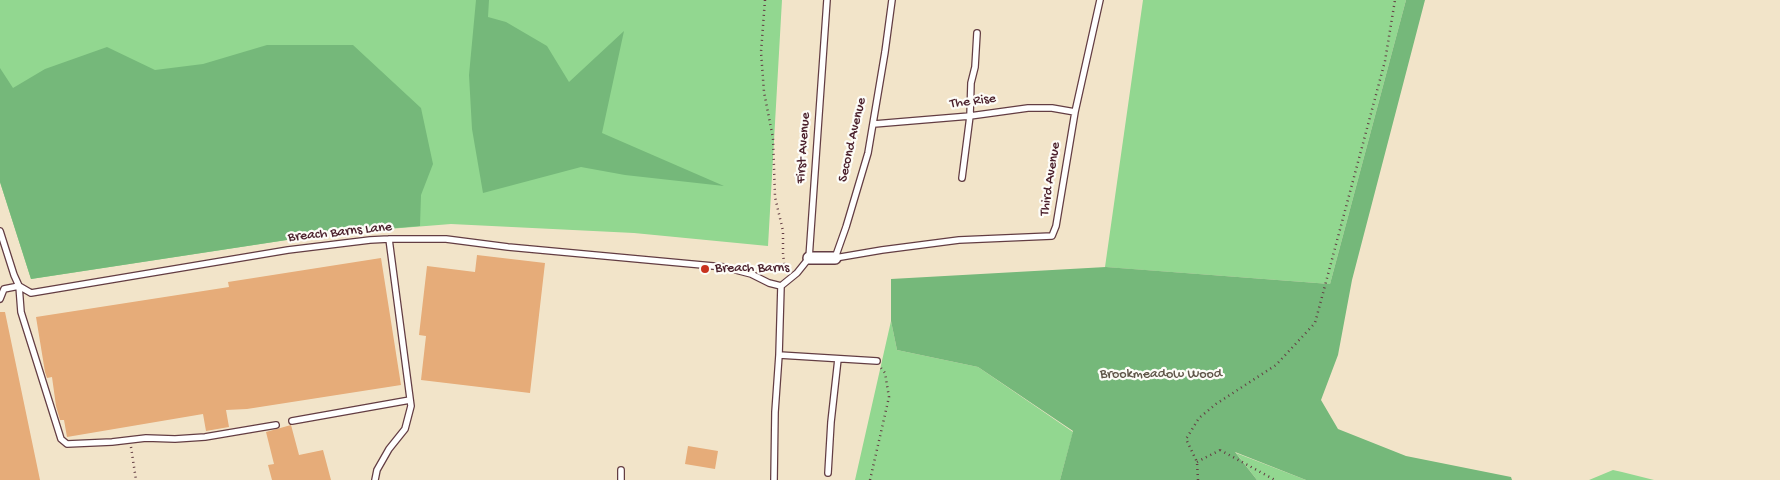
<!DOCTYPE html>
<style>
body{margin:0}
canvas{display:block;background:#f2e4c9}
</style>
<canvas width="1780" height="480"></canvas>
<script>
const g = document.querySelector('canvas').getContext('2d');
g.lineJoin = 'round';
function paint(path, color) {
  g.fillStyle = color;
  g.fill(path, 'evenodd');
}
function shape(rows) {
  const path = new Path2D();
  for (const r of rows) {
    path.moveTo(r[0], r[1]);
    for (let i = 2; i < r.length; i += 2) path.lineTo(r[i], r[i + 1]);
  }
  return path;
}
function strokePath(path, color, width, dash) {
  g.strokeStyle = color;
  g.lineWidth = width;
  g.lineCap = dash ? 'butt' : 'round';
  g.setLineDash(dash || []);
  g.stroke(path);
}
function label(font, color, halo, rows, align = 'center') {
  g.font = font + ' "Gochi Hand",sans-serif';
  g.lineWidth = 4.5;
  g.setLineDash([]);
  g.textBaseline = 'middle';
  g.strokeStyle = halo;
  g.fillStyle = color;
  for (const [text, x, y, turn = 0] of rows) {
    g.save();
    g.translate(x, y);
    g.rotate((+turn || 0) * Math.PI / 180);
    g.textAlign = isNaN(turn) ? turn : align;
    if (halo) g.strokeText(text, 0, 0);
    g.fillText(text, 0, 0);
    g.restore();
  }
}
paint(shape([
 [0,0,782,0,768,246,634,233,451,224,326,234,31,279,0,182],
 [1143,0,1406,0,1330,284,1105,267],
 [891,321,897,350,978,367,1073,432,1060,480,855,480],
 [1236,453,1306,480,1257,480],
 [1613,470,1622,472,1654,480,1589,480]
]), '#92d790');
paint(shape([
 [476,0,489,0,488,17,506,22,547,46,569,82,624,31,602,133,724,186,625,175,581,167,483,193,472,129,469,75],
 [1406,0,1425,0,1352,280,1338,355,1321,400,1338,429,1406,456,1511,477,1512,480,1306,480,1235,452,1257,480,1060,480,1073,431,978,367,897,350,891,321,891,279,1106,267,1330,284],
 [267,45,353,45,421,108,433,164,421,195,420,226,326,234,31,279,0,182,0,68,13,88,45,69,107,47,155,70,203,64]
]), '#75b87a');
paint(shape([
 [477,255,545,263,530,393,421,380,426,336,419,335,427,266,475,272],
 [381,258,401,385,247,409,226,410,229,427,206,431,203,414,67,437,64,420,60,420,56,406,52,377,47,378,45,372,36,317,229,287,228,282],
 [0,312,5,312,40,480,0,480],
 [291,425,299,455,323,450,331,480,272,480,268,465,274,464,266,432],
 [688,446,718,451,715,469,685,464]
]), '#e6ac79');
const service = shape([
 [892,0,885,52,868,153,846,227,835,258,882,250,959,240,1052,236,1056,226,1075,112,1100,0],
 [874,124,970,116,1028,108,1052,108,1075,112],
 [962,178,970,116,971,83,975,67,977,33],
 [0,231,14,275,19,286,31,293,288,250,370,240,389,239,446,239,508,247,724,267,751,274,769,283,781,286],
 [781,286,797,273,809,258,827,0],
 [0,299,4,289,19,286,21,312,61,439,67,444,112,442,146,438,175,439,205,437,276,425],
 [779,355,877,361],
 [292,421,410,400],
 [828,473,831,422,838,359],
 [375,480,377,470,389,449,405,429,411,406,389,239],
 [621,480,621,470],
 [774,480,775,412,779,355,781,286]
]);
const minor = shape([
 [809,258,835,258]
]);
strokePath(service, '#633d43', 8);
strokePath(minor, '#633d43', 14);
strokePath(shape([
 [765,0,761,52,764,92,773,138,775,197,783,231,783,253,785,273],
 [131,447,136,480],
 [1220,450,1275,480],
 [1197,462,1222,449],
 [870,480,889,397,885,373,881,368],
 [1198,480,1197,462,1186,439,1199,418,1216,404,1276,365,1315,323,1385,61,1395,0]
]), '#633d43', 2.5, [1, 4]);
strokePath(service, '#fff', 5.5);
strokePath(minor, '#fff', 11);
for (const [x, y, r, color] of [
 [705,269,5,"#c8321e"]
]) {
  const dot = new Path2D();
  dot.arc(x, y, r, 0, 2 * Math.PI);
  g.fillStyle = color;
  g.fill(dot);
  strokePath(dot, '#fdfcf7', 2);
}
label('14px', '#4a1f2b', '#fdfcf7', [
 ["The Rise",973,102,-7],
 ["Second Avenue",853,140,-77],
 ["First Avenue",804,148,-86],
 ["Third Avenue",1051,179,-81],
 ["Breach Barns Lane",340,233,-6]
]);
label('14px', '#4a1f2b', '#fdfcf7', [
 ["Breach Barns",715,269]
], 'left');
label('14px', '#605649', '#fdfcf7', [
 ["Brookmeadow Wood",1161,375]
]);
</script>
